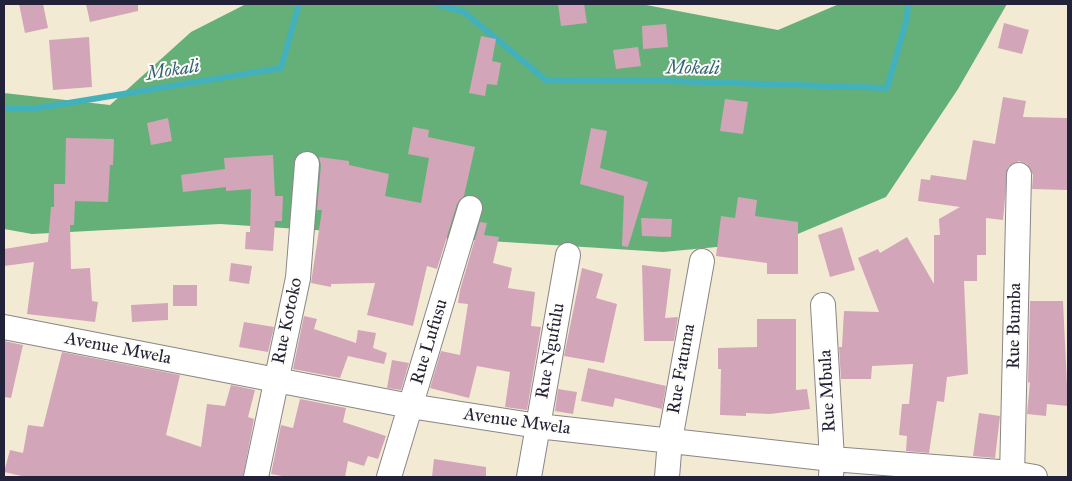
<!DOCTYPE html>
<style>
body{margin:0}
#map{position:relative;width:1072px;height:481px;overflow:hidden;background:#f3ead4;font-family:"IM FELL Great Primer",serif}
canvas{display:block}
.frame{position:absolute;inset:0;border:5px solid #22223b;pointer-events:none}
</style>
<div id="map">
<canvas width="1072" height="481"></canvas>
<div class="frame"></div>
</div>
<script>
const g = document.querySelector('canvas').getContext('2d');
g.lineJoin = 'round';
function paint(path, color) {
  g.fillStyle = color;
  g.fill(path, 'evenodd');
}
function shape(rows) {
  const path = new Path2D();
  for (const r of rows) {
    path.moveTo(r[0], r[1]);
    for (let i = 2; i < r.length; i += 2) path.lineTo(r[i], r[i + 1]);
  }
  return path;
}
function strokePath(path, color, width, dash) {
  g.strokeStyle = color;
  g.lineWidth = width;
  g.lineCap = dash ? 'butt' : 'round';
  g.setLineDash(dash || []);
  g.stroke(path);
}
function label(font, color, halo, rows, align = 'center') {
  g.font = font + ' "IM FELL Great Primer",serif';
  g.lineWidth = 4;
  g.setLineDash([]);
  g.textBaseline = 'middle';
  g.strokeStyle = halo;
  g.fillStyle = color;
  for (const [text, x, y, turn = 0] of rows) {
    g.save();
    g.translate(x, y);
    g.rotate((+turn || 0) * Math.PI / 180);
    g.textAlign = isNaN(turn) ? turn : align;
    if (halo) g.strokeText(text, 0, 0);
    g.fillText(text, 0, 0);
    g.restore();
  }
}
paint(shape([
 [246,4,641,4,778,30,839,4,1007,4,958,89,886,197,781,241,663,252,220,224,32,234,4,229,4,93,110,105,191,32]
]), '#65b079');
strokePath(shape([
 [437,4,464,12,546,80,668,81,887,88,907,18,908,4],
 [4,109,32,109,281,68,299,4]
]), '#42b1bc', 6);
paint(shape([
 [19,4,43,4,48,28,25,33],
 [86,4,138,4,138,11,90,22],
 [558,4,584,4,587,23,561,26],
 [1004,23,1029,30,1022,54,998,48],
 [666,24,668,47,643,49,642,26],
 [481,36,496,39,492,61,501,63,497,85,487,84,485,96,469,93],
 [89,37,92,87,53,90,49,40],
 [638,47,641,66,616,69,613,50],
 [1003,97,1026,101,1023,117,1068,118,1068,190,1032,189,1033,175,1027,164,1019,161,1008,167,1003,220,986,218,986,255,977,255,977,281,964,281,968,374,947,377,944,402,937,401,929,453,906,451,907,436,899,435,902,404,909,404,913,364,872,366,871,379,841,379,839,347,842,347,844,311,879,312,858,258,878,249,880,253,907,237,934,284,934,235,940,235,939,219,960,207,918,201,921,179,930,180,931,175,966,180,973,140,995,144],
 [725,99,748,102,743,134,720,131],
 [168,118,172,141,151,145,147,123],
 [413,127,429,130,428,137,475,147,464,196,457,204,437,269,427,266,413,326,367,315,375,283,331,284,331,287,311,283,322,210,317,210,321,165,319,157,349,161,349,165,389,174,385,196,421,203,429,158,408,154],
 [591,128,607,131,600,168,648,182,628,247,622,246,624,196,580,184],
 [66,138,114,139,113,165,110,165,108,202,75,201,74,225,70,225,71,269,90,268,92,301,98,302,95,322,27,314,34,262,4,266,4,249,48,242,51,207,54,207,54,184,65,184],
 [273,155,275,196,283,196,282,221,275,221,273,251,245,249,246,232,250,232,251,189,226,191,226,187,183,192,181,175,225,169,224,158],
 [738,197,757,200,755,216,798,222,798,274,767,274,767,263,716,256,721,216,735,218],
 [641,218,672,219,671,237,642,236],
 [480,222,487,223,484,235,499,237,493,263,512,268,508,288,535,292,531,326,541,327,527,410,505,407,510,372,477,366,469,398,430,388,441,351,460,355,468,304,458,303,460,290],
 [842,227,855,270,830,277,818,235],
 [231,263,252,266,249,284,229,281],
 [642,265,671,269,665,318,678,317,674,341,644,341],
 [582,268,603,274,596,298,617,304,604,363,564,356],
 [173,285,197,285,197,306,173,306],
 [1030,301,1063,301,1068,406,1047,404,1046,416,1027,414,1030,382,1028,383],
 [168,303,168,320,132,322,131,305],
 [304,316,317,319,314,329,356,343,358,330,376,333,373,348,387,353,384,364,348,356,340,378,293,369],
 [757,319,796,319,796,390,807,389,810,409,770,414,746,413,746,416,720,415,721,369,718,369,718,348,757,347],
 [244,322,274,327,268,352,239,347],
 [4,341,23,345,11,398,4,397],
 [62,352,180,375,166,435,201,447,207,404,225,406,231,385,255,390,248,417,254,419,243,477,26,477,4,472,10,450,23,453,28,425,43,427],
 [392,360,409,363,401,390,387,388],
 [588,368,666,386,662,409,615,398,613,407,581,401],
 [558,389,577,392,573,414,555,411],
 [300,399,346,408,343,422,386,436,378,459,368,456,364,466,348,461,345,477,288,477,271,474,281,425,293,428],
 [979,413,1000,416,995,458,973,456],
 [434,459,486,467,486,477,432,477]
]), '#d3a5b8');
const street = shape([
 [823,305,832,459,831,477],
 [4,327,410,406,538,426,832,459,1012,473,1035,477],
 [256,477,298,278,307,164],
 [389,477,470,208],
 [529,477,568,255],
 [667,477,670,440,702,261],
 [1012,477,1019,175]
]);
strokePath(street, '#8a8688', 26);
strokePath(street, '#fff', 24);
label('18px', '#22223b', '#fdfcf7', [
 ["Rue Kotoko",288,321,-78],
 ["Rue Bumba",1015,326,-89],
 ["Rue Lufusu",430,342,-73],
 ["Avenue Mwela",118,349,11],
 ["Rue Ngufulu",551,351,-80],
 ["Rue Fatuma",682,369,-80],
 ["Rue Mbula",828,391,-93],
 ["Avenue Mwela",517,422,8]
]);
label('italic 19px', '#306275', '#fdfcf7', [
 ["Mokali",693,69,1],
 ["Mokali",173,71,-9]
]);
</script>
